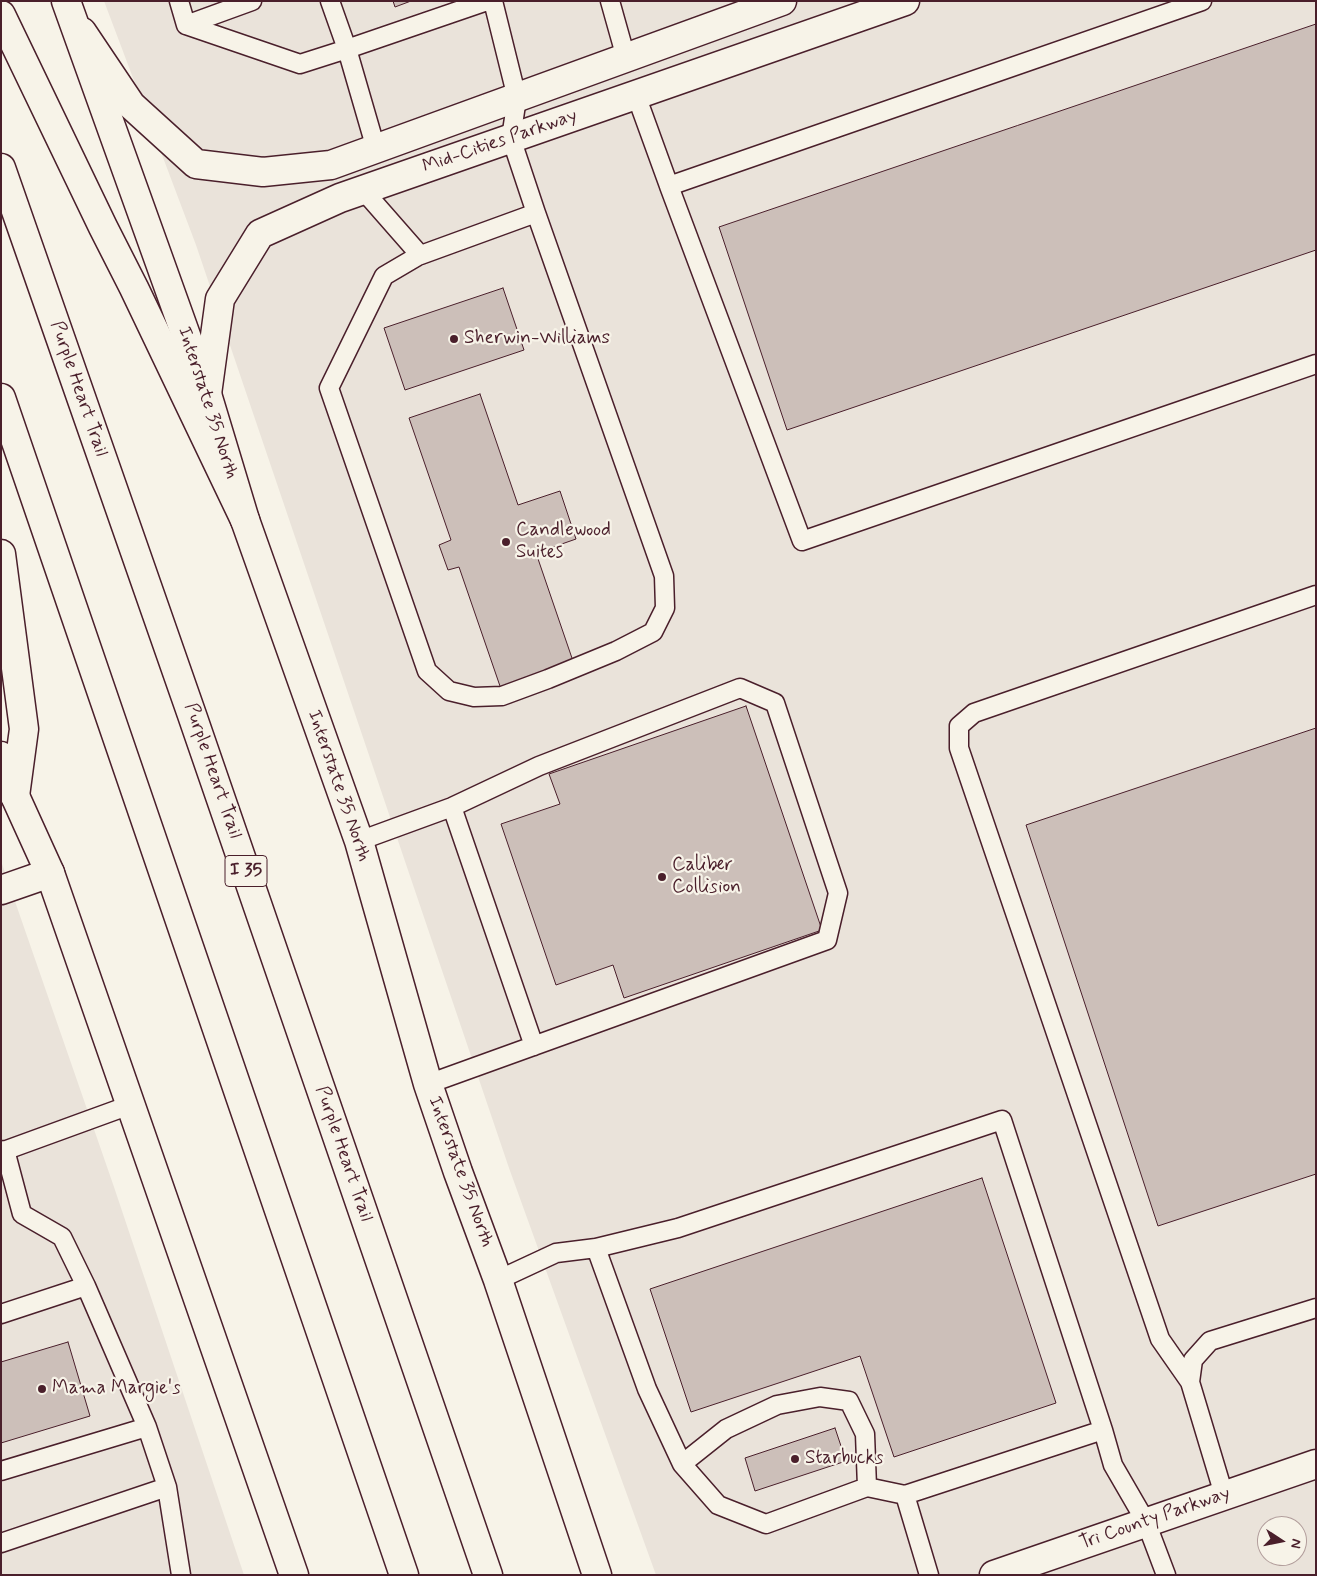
<!DOCTYPE html>
<style>
body{margin:0}
#map{position:relative;width:1317px;height:1576px;overflow:hidden;background:#f7f3e8;font-family:Mynerve,sans-serif}
canvas{display:block}
.frame{position:absolute;inset:0;border:2px solid #4a1f2b;pointer-events:none}
.north{position:absolute;left:1257px;top:1516px;width:50px;height:50px;box-sizing:border-box;background:#f7f3e8;border:1px solid #b29e9c;border-radius:50%;rotate:101deg;font-size:14px;font-weight:700;line-height:20px;text-align:center;color:#4a1f2b}
.north::after{content:'';display:block;margin:auto;width:18px;height:22px;background:#4a1f2b;clip-path:polygon(50% 0,100% 100%,50% 72%,0 100%)}
</style>
<div id="map">
<canvas width="1317" height="1576"></canvas>
<div class="frame"></div>
<div class="north">N</div>
</div>
<script>
const g = document.querySelector('canvas').getContext('2d');
g.lineJoin = 'round';
function paint(path, color) {
  g.fillStyle = color;
  g.fill(path, 'evenodd');
}
function shape(rows) {
  const path = new Path2D();
  for (const r of rows) {
    path.moveTo(r[0], r[1]);
    for (let i = 2; i < r.length; i += 2) path.lineTo(r[i], r[i + 1]);
  }
  return path;
}
function strokePath(path, color, width, dash) {
  g.strokeStyle = color;
  g.lineWidth = width;
  g.lineCap = dash ? 'butt' : 'round';
  g.setLineDash(dash || []);
  g.stroke(path);
}
function label(font, color, halo, rows, align = 'center') {
  g.font = font + ' Mynerve,sans-serif';
  g.lineWidth = 4.5;
  g.setLineDash([]);
  g.textBaseline = 'middle';
  g.strokeStyle = halo;
  g.fillStyle = color;
  for (const [text, x, y, turn = 0] of rows) {
    g.save();
    g.translate(x, y);
    g.rotate((+turn || 0) * Math.PI / 180);
    g.textAlign = isNaN(turn) ? turn : align;
    if (halo) g.strokeText(text, 0, 0);
    g.fillText(text, 0, 0);
    g.restore();
  }
}
paint(shape([
 [104,1,1316,1,1316,1575,656,1575,509,1168,196,245],
 [1267,1526,1297,1526,1297,1556,1267,1556],
 [1,861,114,1187,244,1575,1,1575]
]), '#eae3da');
const building = shape([
 [393,1,411,1,395,7,393,1],
 [1316,24,1316,250,787,430,719,227,1316,24],
 [503,288,524,350,405,390,384,328,503,288],
 [480,394,518,505,560,491,576,539,536,553,574,664,501,689,459,567,448,570,439,545,451,540,409,418,480,394],
 [746,706,822,930,624,998,613,965,556,985,501,824,560,804,549,774,746,706],
 [1316,728,1316,1174,1158,1226,1026,825,1316,728],
 [982,1178,1056,1403,894,1457,860,1356,691,1412,650,1289,982,1178],
 [68,1342,90,1416,1,1443,1,1362,68,1342],
 [835,1428,846,1461,755,1491,745,1458,835,1428]
]);
paint(building, '#ccbfb9');
strokePath(building, '#4a1f2b', 1);
const lane = shape([
 [179,1,186,25,300,64,347,49,376,149],
 [330,1,347,49,487,1],
 [493,1,517,98,511,138,536,213,418,256,384,276,329,388,427,671,449,691,474,697,502,696,548,679,616,651,653,632,665,608,664,576,536,213],
 [610,1,626,58],
 [186,25,252,1],
 [636,95,669,186,1202,1],
 [669,186,802,541,1316,364],
 [363,190,420,255],
 [452,807,534,1046],
 [359,841,452,807,539,766,740,688,775,703,838,893,827,940,428,1084],
 [5,1150,22,1214,62,1237,86,1286],
 [1,1152,130,1105],
 [498,1280,556,1253,596,1248],
 [1,1314,86,1286,147,1427,167,1487,181,1575],
 [1190,1382,1160,1339,959,748,959,726,974,713,1316,595],
 [1103,1430,905,1495,867,1487,766,1524,718,1505,682,1464,647,1389,596,1248,678,1228,1002,1120,1103,1430,1113,1465,1146,1522,1166,1575],
 [682,1464,726,1429,777,1405,820,1397,849,1401,865,1434,867,1487],
 [1,1471,147,1427],
 [905,1495,929,1575],
 [1224,1495,1190,1382,1193,1360,1210,1341,1316,1308],
 [1,1543,167,1487]
]);
const street = shape([
 [82,32,131,105,196,164,263,172,331,165,782,1],
 [207,394,220,299,260,234,340,198,905,1],
 [1,890,50,873],
 [994,1575,1316,1464]
]);
const secondary = shape([
 [66,1,207,394,245,520,359,841,428,1084,458,1172,498,1280,597,1575],
 [1,756,15,796,50,873,294,1575]
]);
const highway = shape([
 [1,15,103,227,134,288,245,520],
 [1,168,192,715,488,1575],
 [1,398,404,1575],
 [1,554,24,729,15,796]
]);
strokePath(lane, '#4a1f2b', 21);
strokePath(street, '#4a1f2b', 31);
strokePath(secondary, '#4a1f2b', 31);
strokePath(highway, '#4a1f2b', 31);
strokePath(lane, '#f7f3e8', 18);
strokePath(street, '#f7f3e8', 28);
strokePath(secondary, '#f7f3e8', 28);
strokePath(highway, '#f7f3e8', 28);
for (const [x, y, r, color] of [
 [454,339,5,"#4a1f2b"],
 [506,542,5,"#4a1f2b"],
 [662,877,5,"#4a1f2b"],
 [42,1389,5,"#4a1f2b"],
 [795,1459,5,"#4a1f2b"]
]) {
  const dot = new Path2D();
  dot.arc(x, y, r, 0, 2 * Math.PI);
  g.fillStyle = color;
  g.fill(dot);
  strokePath(dot, '#f7f3e8', 2);
}
for (const [x, y, w] of [
 [246,871,42]
]) {
  const box = new Path2D();
  box.roundRect(x - w / 2, y - 15.5, w, 31, 4);
  g.fillStyle = '#f7f3e8';
  g.fill(box);
  strokePath(box, '#4a1f2b', 1);
}
label('bold 18px', '#4a1f2b', null, [
 ["I 35",246,871]
]);
label('19px', '#4a1f2b', '#f7f3e8', [
 ["Mid-Cities Parkway",500,142,-19],
 ["Purple Heart Trail",78,389,71],
 ["Interstate 35 North",207,403,72],
 ["Purple Heart Trail",212,771,71],
 ["Interstate 35 North",338,786,71],
 ["Purple Heart Trail",343,1154,71],
 ["Interstate 35 North",460,1172,70],
 ["Tri County Parkway",1155,1519,-19]
]);
label('19px', '#4a1f2b', '#f7f3e8', [
 ["Sherwin-Williams",464,339],
 ["Candlewood",516,531],
 ["Suites",516,553],
 ["Caliber",672,866],
 ["Collision",672,888],
 ["Mama Margie's",52,1389],
 ["Starbucks",805,1459]
], 'left');
</script>
